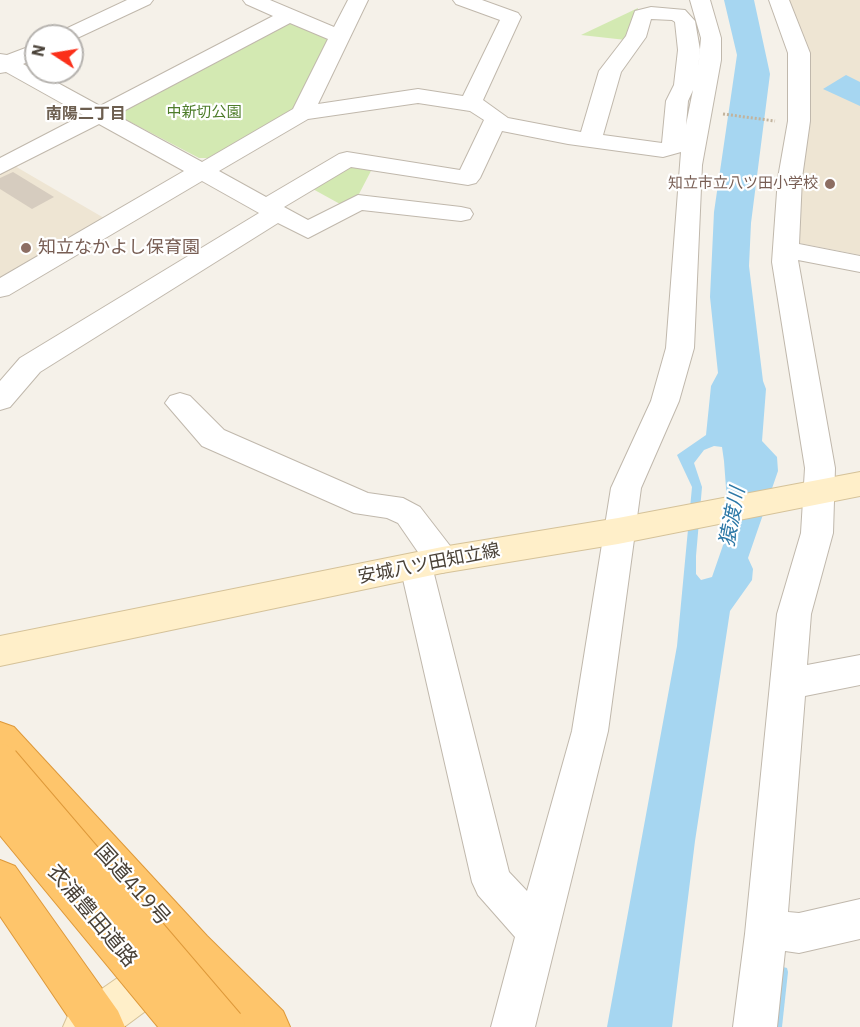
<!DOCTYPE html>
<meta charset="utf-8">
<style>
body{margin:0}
#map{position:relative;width:860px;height:1027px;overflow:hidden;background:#f5f1e9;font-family:"IBM Plex Sans",sans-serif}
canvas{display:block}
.north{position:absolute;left:24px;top:24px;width:60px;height:60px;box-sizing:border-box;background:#fff;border:2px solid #b6b3af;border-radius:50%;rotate:282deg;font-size:16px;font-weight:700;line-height:24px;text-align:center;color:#494137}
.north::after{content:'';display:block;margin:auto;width:21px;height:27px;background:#fb301a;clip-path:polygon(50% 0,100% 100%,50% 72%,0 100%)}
</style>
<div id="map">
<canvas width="860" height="1027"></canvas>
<div class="north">N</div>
</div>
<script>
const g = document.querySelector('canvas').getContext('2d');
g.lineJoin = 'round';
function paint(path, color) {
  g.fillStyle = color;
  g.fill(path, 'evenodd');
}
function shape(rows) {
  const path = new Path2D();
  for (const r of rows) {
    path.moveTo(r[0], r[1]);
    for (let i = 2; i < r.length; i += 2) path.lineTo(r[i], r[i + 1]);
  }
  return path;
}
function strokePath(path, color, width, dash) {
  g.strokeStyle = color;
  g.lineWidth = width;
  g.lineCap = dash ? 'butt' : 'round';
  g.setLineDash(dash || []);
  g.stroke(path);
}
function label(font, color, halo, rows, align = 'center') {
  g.font = font + ' "IBM Plex Sans","Noto Sans JP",sans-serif';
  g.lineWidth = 4.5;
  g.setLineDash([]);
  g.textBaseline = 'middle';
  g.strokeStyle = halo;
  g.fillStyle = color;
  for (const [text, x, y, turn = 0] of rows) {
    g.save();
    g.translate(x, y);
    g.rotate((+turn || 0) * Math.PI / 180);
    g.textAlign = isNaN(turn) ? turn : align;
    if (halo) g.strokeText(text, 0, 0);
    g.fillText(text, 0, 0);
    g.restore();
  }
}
paint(shape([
 [784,0,860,0,860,255,794,242,806,126],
 [13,165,104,218,0,278,0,172]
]), '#eee5d3');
paint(shape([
 [638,8,634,28,626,40,581,35],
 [285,23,293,23,325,37,328,41,293,111,208,158,199,158,117,115,119,110],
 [353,166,372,169,359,194,340,204,311,188]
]), '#d3e9b2');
paint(shape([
 [724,0,754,0,770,74,751,223,749,266,763,381,766,389,762,441,777,457,778,471,748,558,753,569,752,580,730,611,695,841,672,1027,607,1027,677,646,692,487,677,455,706,435,711,386,718,373,710,297,714,212,737,55],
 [714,446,722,447,724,461,729,528,712,577,701,580,696,574,696,556,702,487,694,463,704,450],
 [846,75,860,82,860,106,823,89]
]), '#a6d6f1');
paint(shape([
 [783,967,787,968,788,972,782,1027,772,1027,778,972,779,968,783,967]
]), '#a6d6f1');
paint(shape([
 [13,172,54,197,32,209,0,189,0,178]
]), '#d6ccbf');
const street = shape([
 [127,0,153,0,150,4,73,40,72,36,56,36,59,32,127,0],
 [243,0,270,0,334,27,348,0,368,0,318,104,418,89,463,96,500,20,456,4,453,0,482,0,518,13,521,17,483,100,508,118,581,132,599,71,626,36,635,11,651,7,685,10,695,21,700,50,698,69,699,60,701,38,690,0,710,0,721,38,721,60,702,165,694,348,679,401,641,488,608,731,535,1027,491,1027,515,937,478,895,472,882,400,566,404,557,420,555,398,523,387,518,354,513,202,446,165,403,170,396,180,393,190,396,224,430,368,493,403,498,420,507,454,551,458,560,454,569,442,573,433,570,509,872,527,891,572,731,611,488,651,401,666,348,681,152,663,157,568,144,502,131,480,178,476,183,468,185,351,167,284,207,308,220,358,195,461,207,470,209,473,214,470,219,461,221,362,210,308,238,278,223,40,372,10,407,0,410,0,381,20,358,259,213,202,181,9,295,0,297,0,278,184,171,99,124,0,174,0,158,83,115,6,72,0,73,0,54,7,55,36,44,36,58,23,64,100,106,273,16,246,4,243,0],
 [651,19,672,20,675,22,678,50,674,85,666,101,662,143,603,135,621,72,646,37,651,19],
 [290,23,328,39,293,109,202,162,116,115,290,23],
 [693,90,686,125,688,101,693,90],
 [418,103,470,111,484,120,460,170,347,152,339,154,266,197,219,171,308,119,418,103],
 [769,0,789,0,810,53,810,121,802,178,799,244,860,256,860,272,798,260,835,468,833,533,811,614,807,665,860,655,860,685,805,696,788,912,799,913,860,899,860,939,799,953,785,951,777,1027,733,1027,745,934,777,614,801,533,805,468,772,262,778,178,788,121,788,53,769,0]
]);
const secondary = shape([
 [860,472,860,496,618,544,442,573,0,666,0,636,442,547,618,518,860,472],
 [167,947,182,954,189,969,182,984,124,1027,63,1027,70,1011,152,954,167,947]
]);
const highway = shape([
 [0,722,14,727,207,936,283,1011,290,1027,236,1027,177,966,0,766,0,722],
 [0,860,15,866,118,1011,125,1027,75,1027,0,916,0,860]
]);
strokePath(street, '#c0b8ac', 2);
strokePath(secondary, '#d5c299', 2);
strokePath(highway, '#de993a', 2);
strokePath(shape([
 [723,114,775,121]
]), '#c2b39d', 3, [2, 2]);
paint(street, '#fff');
paint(secondary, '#ffefc9');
paint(highway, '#fec56b');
const highwayBridge = shape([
 [0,764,225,1027],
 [0,804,184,1027]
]);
strokePath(highwayBridge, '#de993a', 42, []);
strokePath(highwayBridge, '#fec56b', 40);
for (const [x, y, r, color] of [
 [830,184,6,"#8d6e63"],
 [26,248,6,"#8d6e63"]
]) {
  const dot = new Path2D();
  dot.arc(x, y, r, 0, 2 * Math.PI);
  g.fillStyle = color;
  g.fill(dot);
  strokePath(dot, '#fff', 2);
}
label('15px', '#4d7c2a', '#fff', [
 ["中新切公園",204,113]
]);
label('15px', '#785e54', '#fff', [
 ["知立市立八ツ田小学校",818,184]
], 'right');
label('bold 16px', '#6c5e4f', '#fff', [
 ["南陽二丁目",86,114]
]);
label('18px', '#785e54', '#fff', [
 ["知立なかよし保育園",38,248]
], 'left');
label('18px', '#494137', '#fff', [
 ["安城八ツ田知立線",429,564,-11]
]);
label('italic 20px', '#2c78a6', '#fff', [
 ["猿渡川",733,517,-79]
]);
label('21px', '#494137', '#fff', [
 ["国道419号",132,885,48],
 ["衣浦豊田道路",92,916,50]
]);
</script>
